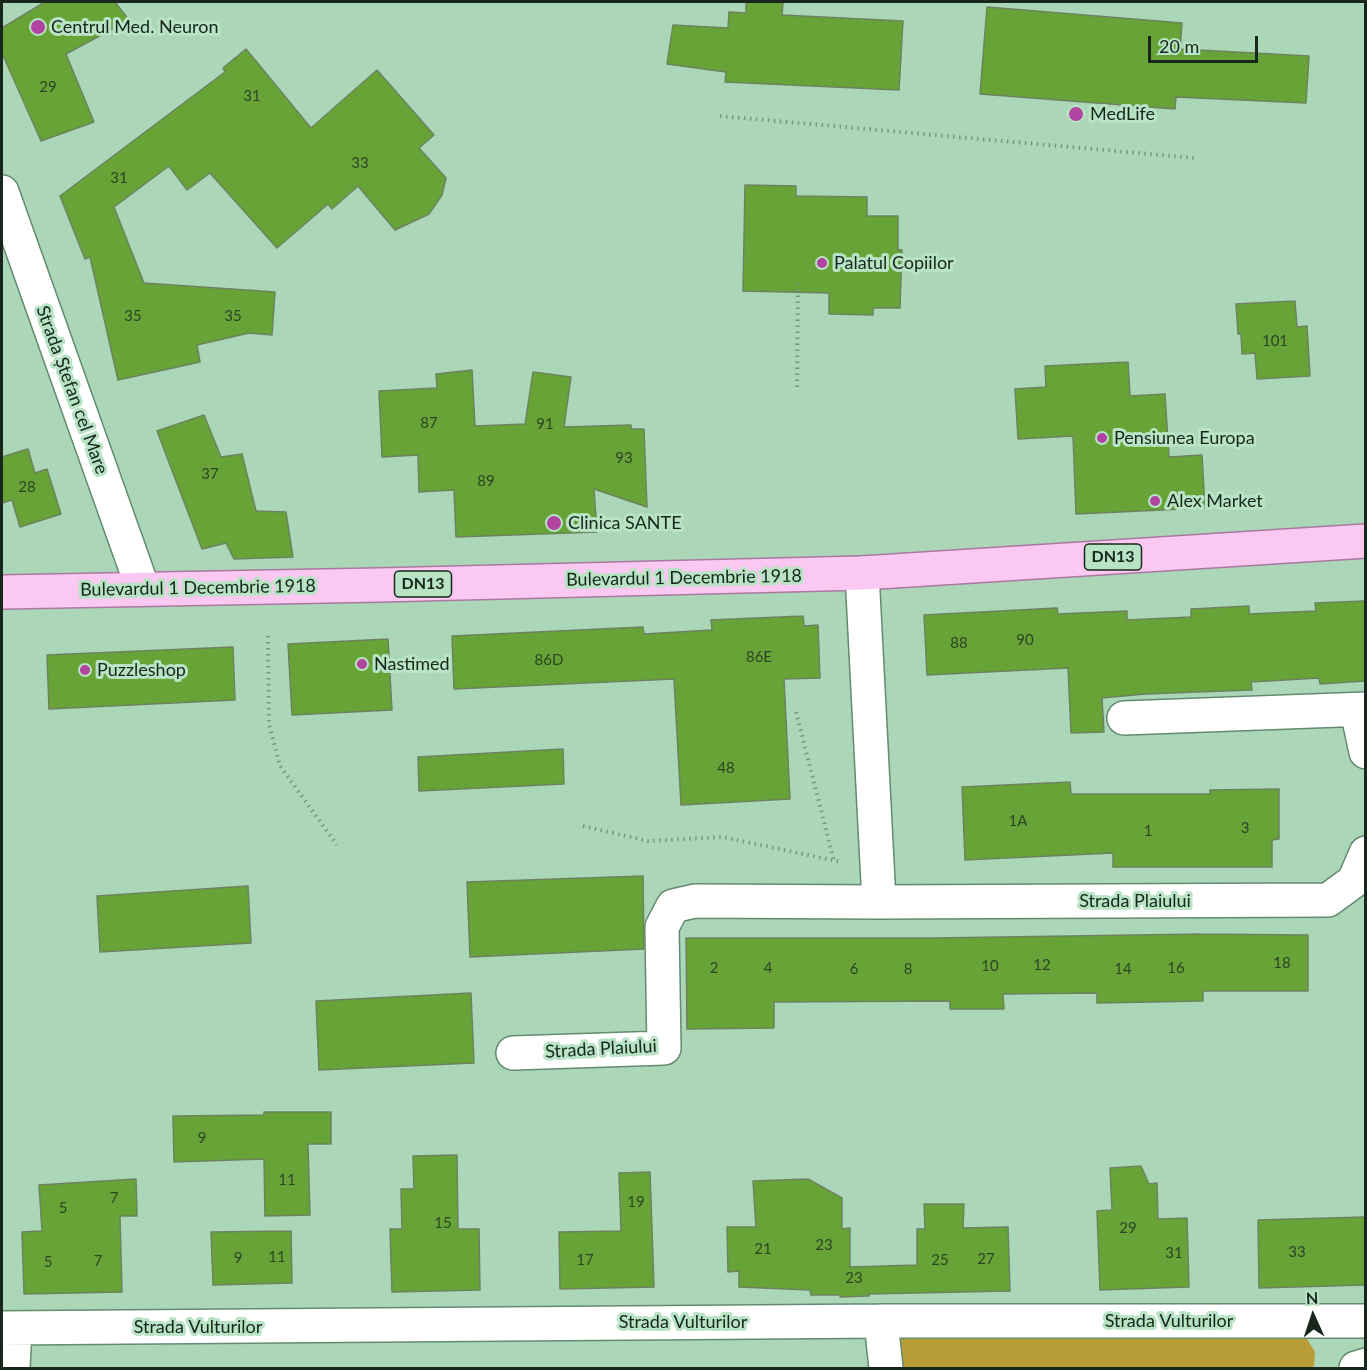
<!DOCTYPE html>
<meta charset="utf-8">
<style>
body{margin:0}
#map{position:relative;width:1367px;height:1370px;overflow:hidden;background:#abd6b7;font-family:Lato,sans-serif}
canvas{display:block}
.frame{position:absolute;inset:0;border:3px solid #17271c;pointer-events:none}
.north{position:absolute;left:1283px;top:1286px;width:60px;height:60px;-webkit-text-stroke:4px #b8e3c4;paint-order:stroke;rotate:357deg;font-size:16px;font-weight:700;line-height:24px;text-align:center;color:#17271c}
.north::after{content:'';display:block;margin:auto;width:21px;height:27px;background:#17271c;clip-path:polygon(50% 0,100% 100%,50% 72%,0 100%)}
.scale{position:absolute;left:1148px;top:36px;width:110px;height:27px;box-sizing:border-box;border:3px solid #17271c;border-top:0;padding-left:8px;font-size:18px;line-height:21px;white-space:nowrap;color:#17271c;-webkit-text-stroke:4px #b8e3c4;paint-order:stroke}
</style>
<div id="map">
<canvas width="1367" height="1370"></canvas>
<div class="frame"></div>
<div class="north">N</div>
<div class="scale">20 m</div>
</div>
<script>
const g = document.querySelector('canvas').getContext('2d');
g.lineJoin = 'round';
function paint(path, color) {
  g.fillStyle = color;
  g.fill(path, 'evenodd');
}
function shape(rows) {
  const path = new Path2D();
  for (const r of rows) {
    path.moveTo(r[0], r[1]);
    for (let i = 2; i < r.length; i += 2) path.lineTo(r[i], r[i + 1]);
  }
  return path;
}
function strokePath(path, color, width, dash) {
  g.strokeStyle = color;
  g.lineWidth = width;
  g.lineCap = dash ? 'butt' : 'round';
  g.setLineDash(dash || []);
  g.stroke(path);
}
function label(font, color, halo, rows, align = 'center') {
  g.font = font + ' Lato,sans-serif';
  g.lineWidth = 6;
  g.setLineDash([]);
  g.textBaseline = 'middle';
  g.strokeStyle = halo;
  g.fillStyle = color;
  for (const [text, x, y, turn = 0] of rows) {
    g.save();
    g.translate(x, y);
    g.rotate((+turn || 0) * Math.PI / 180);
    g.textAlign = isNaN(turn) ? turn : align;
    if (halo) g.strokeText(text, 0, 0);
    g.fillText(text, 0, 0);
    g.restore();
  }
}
paint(shape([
 [895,1335,1291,1335,1307,1339,1315,1352,1314,1366,1311,1368,899,1368]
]), '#b99d37');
const building = shape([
 [45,2,115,2,129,20,66,54,94,122,41,141,2,53,2,28,45,2],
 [746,2,783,2,782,15,903,21,899,90,725,82,726,72,667,64,673,25,728,28,729,12,746,13,746,2],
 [987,7,1182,23,1180,49,1309,56,1306,103,1176,97,1175,109,980,94,987,7],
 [246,49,311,128,377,70,434,135,419,148,446,178,442,195,429,214,395,230,358,186,332,209,328,204,277,248,210,173,187,190,169,166,114,207,144,283,275,292,272,335,249,333,197,345,200,362,118,380,90,257,85,259,60,196,225,72,223,68,246,49],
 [745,185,796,186,796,196,867,197,867,216,898,216,898,250,902,250,900,308,873,308,873,315,829,314,829,293,743,291,745,185],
 [1295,301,1297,327,1307,326,1310,376,1257,379,1255,353,1242,354,1241,334,1238,334,1236,304,1295,301],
 [1128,362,1130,396,1165,394,1169,457,1202,455,1205,508,1076,514,1073,436,1018,439,1015,389,1046,387,1045,366,1128,362],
 [472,370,475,426,525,424,533,372,571,377,564,427,631,425,631,429,644,429,647,507,594,489,597,532,456,537,454,490,419,492,418,455,382,457,379,391,437,388,436,374,472,370],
 [204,415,221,457,242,454,256,511,286,512,293,557,234,559,226,543,202,549,157,431,204,415],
 [28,449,35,473,47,469,61,514,20,527,12,500,2,503,2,457,28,449],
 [1365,601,1365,681,1320,684,1319,678,1251,682,1252,690,1145,694,1102,698,1104,732,1071,733,1068,668,927,675,924,615,1057,608,1058,614,1127,611,1127,620,1191,617,1191,609,1249,606,1249,614,1316,611,1315,603,1365,601],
 [803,616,804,626,818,625,820,678,784,679,790,799,681,805,674,679,454,689,452,636,643,627,644,634,712,630,711,620,803,616],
 [388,639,392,710,292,715,288,644,388,639],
 [233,647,235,700,49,709,47,655,233,647],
 [563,749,564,784,419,791,418,757,563,749],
 [1070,782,1071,794,1210,794,1210,790,1279,789,1279,839,1272,840,1272,867,1113,867,1113,853,965,860,962,787,1070,782],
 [643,876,644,949,470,957,467,882,643,876],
 [248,886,251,943,100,952,97,896,248,886],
 [1202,934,1308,935,1308,991,1203,991,1203,1001,1097,1003,1097,993,1003,994,1004,1009,950,1009,950,1001,774,1002,774,1028,687,1029,686,938,934,938,1202,934],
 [471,993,474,1063,319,1070,316,1001,471,993],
 [264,1112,331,1112,331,1144,308,1144,310,1215,265,1216,264,1159,174,1162,173,1116,264,1115,264,1112],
 [457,1155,458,1229,479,1229,480,1290,392,1292,390,1229,402,1229,401,1189,414,1189,413,1156,457,1155],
 [1141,1166,1149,1184,1157,1183,1158,1219,1187,1218,1189,1287,1100,1290,1097,1211,1112,1210,1110,1168,1141,1166],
 [650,1172,654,1287,560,1289,559,1232,621,1231,619,1173,650,1172],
 [136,1179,137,1216,120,1216,122,1292,24,1294,22,1232,42,1231,39,1185,136,1179],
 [808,1179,842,1198,842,1229,850,1228,850,1267,917,1265,917,1229,925,1229,924,1204,964,1204,963,1228,1008,1227,1010,1291,869,1294,869,1296,840,1297,840,1295,811,1295,810,1290,739,1287,739,1271,728,1272,727,1227,756,1227,753,1181,808,1179],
 [1365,1217,1365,1285,1259,1288,1258,1220,1365,1217],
 [291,1231,292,1283,213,1285,211,1232,291,1231]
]);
paint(building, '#67a337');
strokePath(building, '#6c835e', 1.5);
const minor = shape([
 [2,192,143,589],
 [862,573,879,902],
 [1357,710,1366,752],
 [1124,718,1366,709],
 [513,1053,664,1048,662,927,673,906,695,901,879,902,1328,900,1354,881,1366,853],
 [881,1321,886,1368],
 [2,1328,881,1321,1366,1321],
 [13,1368,15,1328],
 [1356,1368,1366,1365]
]);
const major = shape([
 [2,592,379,585,862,573,1366,541]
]);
strokePath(minor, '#638b6f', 36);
strokePath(major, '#aa78a1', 36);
strokePath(shape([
 [720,116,1195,158],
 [797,387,798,284],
 [268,636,269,724,280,766,337,845],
 [796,712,834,861],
 [583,826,648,841,723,837,841,862]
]), '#779880', 4, [1.5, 4.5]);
strokePath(minor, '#fff', 33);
strokePath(major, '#fbc8f2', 33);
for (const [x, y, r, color] of [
 [38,27,8,"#b143a1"],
 [1076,114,8,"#b143a1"],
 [822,263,6,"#b143a1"],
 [1102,438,6,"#b143a1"],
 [1155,501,6,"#b143a1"],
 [554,523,8,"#b143a1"],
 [362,664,6,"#b143a1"],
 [85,670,6,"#b143a1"]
]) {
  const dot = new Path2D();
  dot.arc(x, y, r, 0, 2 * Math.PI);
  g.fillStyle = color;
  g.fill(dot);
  strokePath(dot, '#b8e3c4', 2);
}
label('15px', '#2b4623', null, [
 ["29",48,87],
 ["31",252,96],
 ["33",360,163],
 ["31",119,178],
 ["35",133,316],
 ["35",233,316],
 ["101",1275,341],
 ["87",429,423],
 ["91",545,424],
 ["93",624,458],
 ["37",210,474],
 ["89",486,481],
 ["28",27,487],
 ["90",1025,640],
 ["88",959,643],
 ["86E",759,657],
 ["86D",549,660],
 ["48",726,768],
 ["1A",1018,821],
 ["3",1245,828],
 ["1",1148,831],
 ["18",1282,963],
 ["12",1042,965],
 ["10",990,966],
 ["2",714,968],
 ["4",768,968],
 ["16",1176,968],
 ["6",854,969],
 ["8",908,969],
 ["14",1123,969],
 ["9",202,1138],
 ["11",287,1180],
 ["7",114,1198],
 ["19",636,1202],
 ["5",63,1208],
 ["15",443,1223],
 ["29",1128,1228],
 ["23",824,1245],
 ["21",763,1249],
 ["33",1297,1252],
 ["31",1174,1253],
 ["11",277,1257],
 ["9",238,1258],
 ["27",986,1259],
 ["17",585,1260],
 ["25",940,1260],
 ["7",98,1261],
 ["5",48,1262],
 ["23",854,1278]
]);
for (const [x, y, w] of [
 [1113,557,57],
 [423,584,57]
]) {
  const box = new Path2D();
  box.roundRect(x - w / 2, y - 13, w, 26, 4.5);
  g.fillStyle = '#b8e3c4';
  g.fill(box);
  strokePath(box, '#17271c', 1.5);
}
label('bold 16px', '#17271c', null, [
 ["DN13",1113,557],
 ["DN13",423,584]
]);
label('18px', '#17271c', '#b8e3c4', [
 ["Centrul Med. Neuron",51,27],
 ["MedLife",1090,114],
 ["Palatul Copiilor",834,263],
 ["Pensiunea Europa",1114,438],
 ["Alex Market",1167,501],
 ["Clinica SANTE",568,523],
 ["Nastimed",374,664],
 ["Puzzleshop",97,670]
], 'left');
label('18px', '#17271c', '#b8e3c4', [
 ["Strada Ștefan cel Mare",72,390,70],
 ["Bulevardul 1 Decembrie 1918",684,578,-1],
 ["Bulevardul 1 Decembrie 1918",198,588,-1],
 ["Strada Plaiului",1135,901],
 ["Strada Plaiului",601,1049,-3],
 ["Strada Vulturilor",1169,1321],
 ["Strada Vulturilor",683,1322],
 ["Strada Vulturilor",198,1327]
]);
</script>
